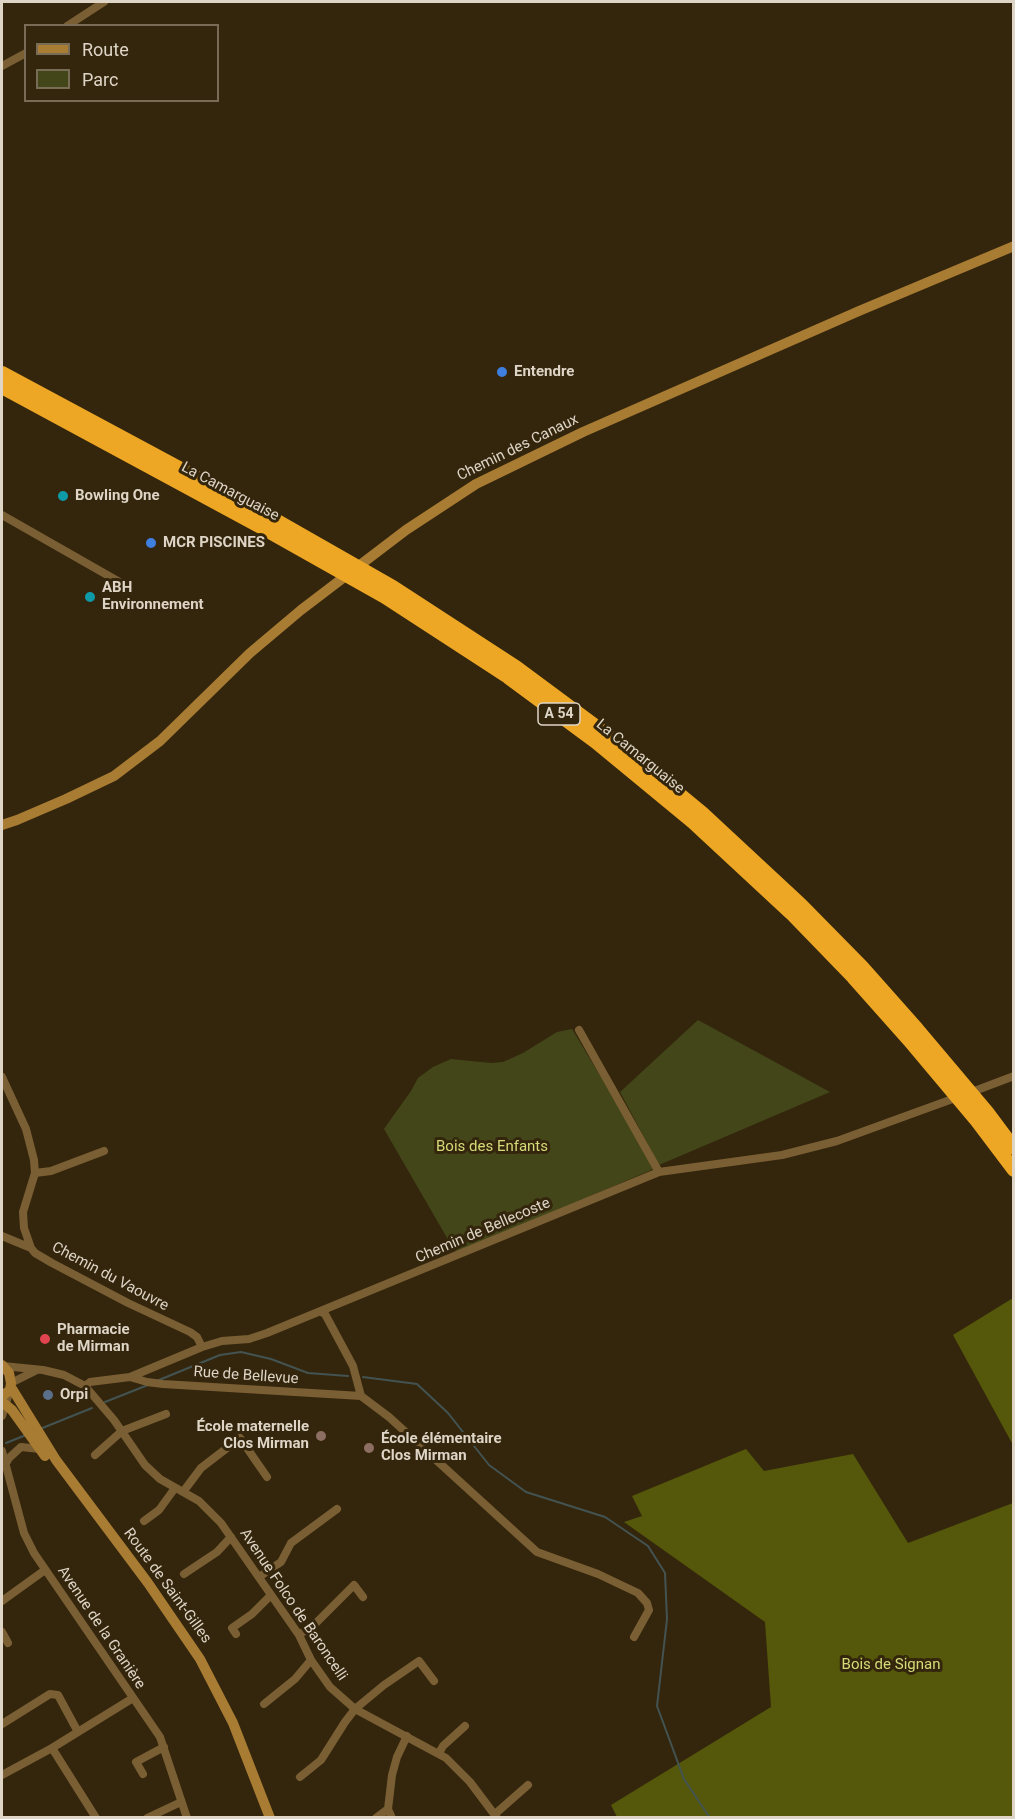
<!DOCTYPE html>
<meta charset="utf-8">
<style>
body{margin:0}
#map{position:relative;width:1015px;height:1819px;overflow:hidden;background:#34260d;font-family:Roboto,sans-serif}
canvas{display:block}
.frame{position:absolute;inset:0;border:3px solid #ded5c6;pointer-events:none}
.legend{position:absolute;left:24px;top:24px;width:195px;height:78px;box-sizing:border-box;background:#34260d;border:2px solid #786c57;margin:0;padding:8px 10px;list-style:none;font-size:18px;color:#ded5c6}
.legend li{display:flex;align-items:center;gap:12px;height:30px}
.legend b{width:30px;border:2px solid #786c57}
</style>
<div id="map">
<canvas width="1015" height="1819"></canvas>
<div class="frame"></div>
<ul class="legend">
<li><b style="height:8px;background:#a97c33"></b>Route</li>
<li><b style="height:16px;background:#434618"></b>Parc</li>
</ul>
</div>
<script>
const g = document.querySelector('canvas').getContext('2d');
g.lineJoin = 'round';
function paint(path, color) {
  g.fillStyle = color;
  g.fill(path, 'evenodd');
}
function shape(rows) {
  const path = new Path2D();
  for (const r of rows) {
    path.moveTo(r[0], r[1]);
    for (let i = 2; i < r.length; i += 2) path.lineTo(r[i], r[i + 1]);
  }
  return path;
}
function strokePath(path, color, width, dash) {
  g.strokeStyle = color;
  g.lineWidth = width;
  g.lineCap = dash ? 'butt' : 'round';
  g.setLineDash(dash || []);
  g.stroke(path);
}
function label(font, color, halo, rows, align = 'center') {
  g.font = font + ' Roboto,sans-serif';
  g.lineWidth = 6;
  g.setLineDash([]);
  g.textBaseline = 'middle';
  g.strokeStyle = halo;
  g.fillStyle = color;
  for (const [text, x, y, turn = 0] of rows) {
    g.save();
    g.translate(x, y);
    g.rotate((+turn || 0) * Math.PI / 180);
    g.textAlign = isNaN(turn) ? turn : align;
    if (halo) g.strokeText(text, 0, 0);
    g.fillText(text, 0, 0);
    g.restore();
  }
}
paint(shape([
 [698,1020,830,1092,659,1165,620,1092],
 [572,1029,656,1168,460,1252,454,1250,384,1129,386,1126,411,1091,418,1078,433,1067,451,1059,491,1063,503,1062,523,1053,557,1032]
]), '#434618');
paint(shape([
 [1013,1298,1013,1445,953,1335],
 [746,1449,764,1471,853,1454,908,1543,1013,1503,1013,1817,617,1817,611,1805,771,1707,765,1622,624,1522,642,1516,632,1496]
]), '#55580a');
strokePath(shape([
 [363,1377,417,1384,448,1413,489,1465,526,1492,605,1517,648,1546,665,1573,667,1619,657,1706,684,1779,710,1818],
 [159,1380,220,1355,241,1352,271,1359,308,1373,348,1376],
 [105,1402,148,1385],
 [40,1429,92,1408],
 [6,1443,26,1435]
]), '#435351', 2);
strokePath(shape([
 [67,26,104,2],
 [2,66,26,53],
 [2,515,123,584],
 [579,1030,659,1172],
 [2,1077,26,1129,34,1160,35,1173,23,1212,24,1228,31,1248],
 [969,1093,1014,1076],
 [35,1173,51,1171,104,1151],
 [2,1236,31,1248,35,1253,52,1263,128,1303,190,1332,197,1337,202,1347],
 [321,1312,325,1314,353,1366,361,1396,389,1417,537,1552,598,1574,638,1593,647,1603,649,1610,634,1637],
 [3,1366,43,1370,64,1375,85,1386,114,1420,145,1465,160,1479,199,1501,221,1523,299,1635,311,1660,330,1687,355,1709,446,1758,470,1782,497,1818],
 [130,1377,147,1382,163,1384,361,1396],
 [11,1383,35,1371],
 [85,1386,90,1382,130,1377,202,1347,222,1341,249,1339,267,1333,659,1172,782,1155,837,1141,958,1097],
 [2,1416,10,1390],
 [2,1451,24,1533,34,1553,160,1737,187,1818],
 [95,1455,122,1431,166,1414],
 [5,1465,9,1458,21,1447,40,1449],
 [183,1492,201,1468,240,1438,267,1477],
 [144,1521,159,1510,175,1488],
 [184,1574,217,1552,231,1537],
 [259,1577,281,1562,291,1543,337,1509],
 [2,1601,45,1570],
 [2,1632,8,1643],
 [236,1634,232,1628,252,1614,271,1595],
 [299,1635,317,1622,354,1585,363,1597],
 [264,1704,295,1679,311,1660],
 [2,1724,50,1694,58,1695,78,1732],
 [52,1748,96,1818],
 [439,1753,443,1746,465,1726],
 [143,1774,136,1762,164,1747],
 [2,1775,52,1748,133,1698],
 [300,1777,321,1760,345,1722,355,1709,384,1685,419,1661,434,1681],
 [495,1814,528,1785],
 [147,1818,181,1802],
 [376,1818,388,1809],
 [392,1818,388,1809,392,1775,397,1757,407,1736]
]), '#7b5f34', 8);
strokePath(shape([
 [2,825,17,820,66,799,114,776,160,741,250,653,301,610,406,530,476,484,583,432,859,311,1014,246],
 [2,1365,9,1373,11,1383,10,1390,2,1396],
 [11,1387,56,1460,148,1583,200,1659,233,1723,270,1818],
 [2,1402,12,1410,45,1456]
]), '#a97c33', 10);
strokePath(shape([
 [2,373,272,518,393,587,516,667,605,733,702,813,801,905,862,967,917,1029,987,1112,1014,1148],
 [2,387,261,527,385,597,508,677,596,742,693,822,791,913,853,977,909,1040,977,1121,1014,1170]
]), '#eda724', 14);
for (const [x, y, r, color] of [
 [502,372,6,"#3f7fe0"],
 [63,496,6,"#0f9aa8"],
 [151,543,6,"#3f7fe0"],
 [90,597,6,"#0f9aa8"],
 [45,1339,6,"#e0444e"],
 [48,1395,6,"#5c6f8a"],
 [321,1436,6,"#8d6e63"],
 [369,1448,6,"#8d6e63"]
]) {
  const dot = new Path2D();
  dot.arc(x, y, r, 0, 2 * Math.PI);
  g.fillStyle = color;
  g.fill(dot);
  strokePath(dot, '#34260d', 2);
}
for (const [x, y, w] of [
 [559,714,42]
]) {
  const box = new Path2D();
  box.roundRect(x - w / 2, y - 11, w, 22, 4.5);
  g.fillStyle = '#34260d';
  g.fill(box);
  strokePath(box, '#ded5c6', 1.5);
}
label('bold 14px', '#ded5c6', null, [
 ["A 54",559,714]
]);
label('bold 15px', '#ded5c6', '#34260d', [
 ["Entendre",514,372],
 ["Bowling One",75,496],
 ["MCR PISCINES",163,543],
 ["ABH",102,588],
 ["Environnement",102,605],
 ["Pharmacie",57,1330],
 ["de Mirman",57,1347],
 ["Orpi",60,1395],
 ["École maternelle",309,1427,"right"],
 ["Clos Mirman",309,1444,"right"],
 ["École élémentaire",381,1439],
 ["Clos Mirman",381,1456]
], 'left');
label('15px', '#ded5c6', '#34260d', [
 ["Chemin des Canaux",518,448,-26],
 ["La Camarguaise",230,492,28],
 ["La Camarguaise",640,757,39],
 ["Chemin de Bellecoste",483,1231,-23],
 ["Chemin du Vaouvre",110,1277,28],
 ["Rue de Bellevue",246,1376,4],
 ["Route de Saint-Gilles",167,1586,54],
 ["Avenue Folco de Baroncelli",293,1605,56],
 ["Avenue de la Granière",101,1628,56]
]);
label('15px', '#d4db78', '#34260d', [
 ["Bois des Enfants",492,1147],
 ["Bois de Signan",891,1665]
]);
</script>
